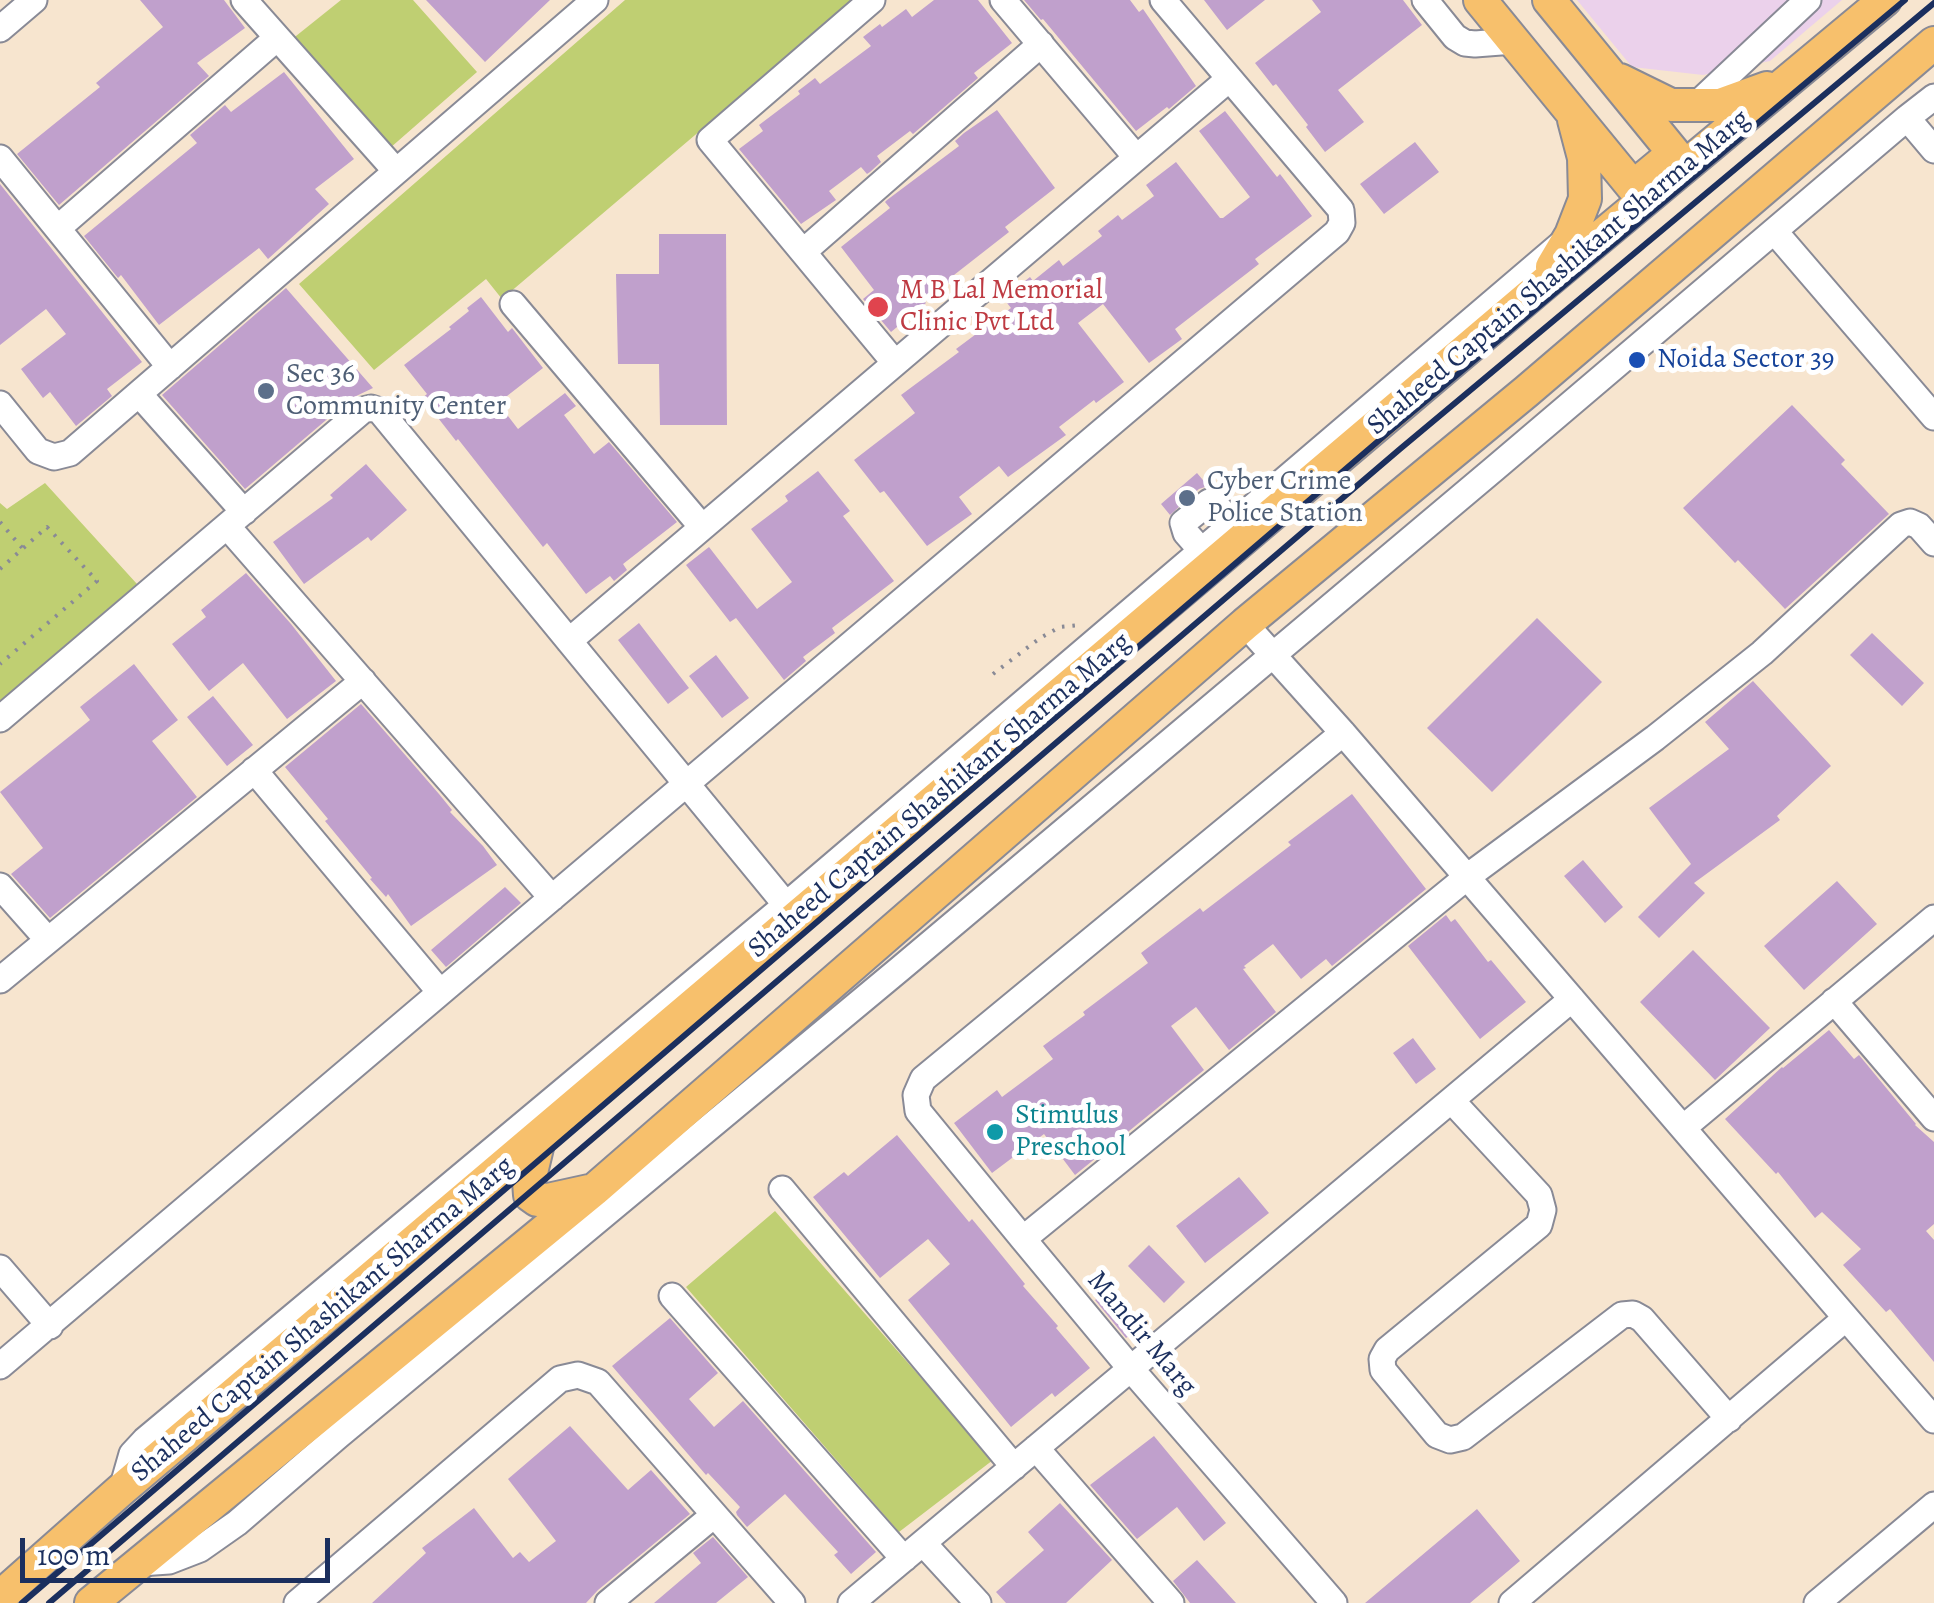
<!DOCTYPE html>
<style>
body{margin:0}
#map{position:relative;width:1934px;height:1603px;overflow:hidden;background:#f7e5cf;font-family:Alegreya,serif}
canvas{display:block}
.scale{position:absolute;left:20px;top:1538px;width:310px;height:45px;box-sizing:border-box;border:5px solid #1b2f5e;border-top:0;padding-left:12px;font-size:30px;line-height:35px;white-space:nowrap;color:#1b2f5e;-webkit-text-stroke:8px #fff;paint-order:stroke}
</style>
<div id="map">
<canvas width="1934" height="1603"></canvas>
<div class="scale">100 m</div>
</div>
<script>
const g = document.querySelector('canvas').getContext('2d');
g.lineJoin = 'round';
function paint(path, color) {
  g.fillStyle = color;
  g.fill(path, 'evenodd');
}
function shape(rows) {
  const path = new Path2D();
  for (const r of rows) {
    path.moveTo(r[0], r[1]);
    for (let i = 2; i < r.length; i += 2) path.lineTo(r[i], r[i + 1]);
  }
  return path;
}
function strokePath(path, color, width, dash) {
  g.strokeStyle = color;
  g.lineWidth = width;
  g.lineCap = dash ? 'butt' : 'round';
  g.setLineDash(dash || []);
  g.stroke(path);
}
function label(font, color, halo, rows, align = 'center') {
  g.font = font + ' Alegreya,serif';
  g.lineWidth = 10;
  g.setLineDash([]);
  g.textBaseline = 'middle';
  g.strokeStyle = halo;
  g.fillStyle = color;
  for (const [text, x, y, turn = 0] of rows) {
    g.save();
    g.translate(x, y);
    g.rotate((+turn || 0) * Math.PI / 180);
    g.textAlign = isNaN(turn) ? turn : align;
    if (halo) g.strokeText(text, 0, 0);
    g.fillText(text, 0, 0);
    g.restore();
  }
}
paint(shape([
 [1577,0,1842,0,1770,61,1703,75,1632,67]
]), '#ebd1eb');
paint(shape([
 [341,0,413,0,477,72,382,155,291,40],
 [625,0,854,0,502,299,486,279,374,370,299,284],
 [45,483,137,584,0,701,0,503,7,509],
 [775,1211,993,1460,899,1532,686,1287]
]), '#bfcf72');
paint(shape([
 [140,0,224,0,245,28,197,63,209,76,59,205,17,154,100,87,96,83,163,27],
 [426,0,550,0,485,62],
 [934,0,978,0,1012,43,974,73,978,78,913,134,910,131,877,156,881,162,870,172,867,174,861,167,829,191,836,200,801,224,739,149,763,131,759,125,800,94,798,91,815,78,820,84,871,46,863,37,880,24,882,27,906,9,912,17],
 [1024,0,1130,0,1139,12,1143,9,1196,86,1169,109,1167,107,1136,131,1043,19,1041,20],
 [1204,0,1265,0,1227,30],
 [1312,0,1403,0,1422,25,1338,90,1364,122,1325,152,1306,127,1308,125,1276,84,1273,86,1255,63,1321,12],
 [284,72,354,159,315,189,329,204,268,259,259,248,159,325,121,275,118,278,84,236,197,143,190,135,225,105,231,112],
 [997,110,1055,188,1005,227,1009,232,954,275,956,277,924,301,926,303,891,332,863,299,874,290,841,247,890,208,885,202,887,200,959,146,955,141,964,133],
 [1225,111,1277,177,1280,174,1312,216,1255,259,1259,264,1175,329,1182,339,1149,363,1103,304,1078,323,1124,382,1096,403,1094,400,1059,427,1066,435,1008,477,999,466,959,497,972,514,927,546,884,491,880,493,854,460,915,413,901,395,959,352,956,349,1011,308,1003,298,1030,277,1033,281,1059,260,1063,266,1102,236,1098,231,1118,215,1122,220,1154,196,1146,185,1176,162,1220,218,1223,218,1250,197,1199,131],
 [1415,142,1439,172,1384,214,1360,184],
 [0,184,142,362,107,389,112,396,76,426,50,392,43,398,21,369,66,334,46,309,0,345],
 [659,234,726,234,727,425,660,425,659,364,618,364,616,274,659,274],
 [286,288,373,388,352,398,245,489,162,395],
 [481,297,508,332,512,328,543,368,498,403,518,429,565,393,576,406,564,415,594,454,609,442,677,522,623,564,627,570,614,581,610,576,586,594,547,543,543,547,458,439,456,441,435,414,433,415,421,399,427,394,404,365,451,329,449,327,469,311,467,308],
 [1792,405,1845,460,1841,464,1889,514,1785,609,1738,560,1735,563,1683,508],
 [366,464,407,510,371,541,368,537,304,584,273,542,333,498,330,495],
 [818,471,850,511,843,516,894,581,832,628,835,633,803,657,806,661,784,680,736,618,730,622,686,565,709,547,757,609,792,582,751,529,788,501,785,496],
 [1197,473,1208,486,1199,489,1170,515,1161,504],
 [246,573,291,624,336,681,287,719,243,663,209,691,172,644,206,617,201,610],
 [1537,618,1602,682,1492,792,1427,728],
 [639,623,689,688,668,704,618,640],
 [1872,633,1924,683,1902,706,1850,655],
 [716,655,749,698,722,718,689,676],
 [134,664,178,720,152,741,197,797,50,918,11,874,43,848,0,792,90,720,80,707],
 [1753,681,1831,766,1777,816,1780,820,1694,883,1705,893,1659,938,1638,917,1691,864,1649,808,1729,749,1705,722],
 [213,696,253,745,227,766,187,717],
 [361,704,439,794,452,810,450,812,483,846,497,865,411,926,388,894,386,897,370,879,372,878,325,821,328,819,285,767],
 [1352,794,1426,889,1332,966,1326,959,1301,979,1273,944,1244,966,1246,968,1243,969,1276,1012,1229,1050,1196,1007,1171,1026,1204,1070,1075,1175,1044,1134,992,1173,954,1123,997,1090,1002,1097,1053,1059,1043,1046,1085,1015,1083,1012,1148,963,1141,953,1200,908,1203,912,1291,845,1288,842],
 [1583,860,1623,907,1605,923,1564,876],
 [1837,881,1877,924,1804,990,1764,946],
 [505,887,521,903,446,967,431,950],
 [1446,915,1451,922,1455,919,1488,962,1491,960,1526,1002,1480,1039,1408,946],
 [1693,950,1770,1028,1715,1080,1640,1002],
 [1829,1030,1854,1059,1859,1055,1916,1124,1915,1125,1934,1142,1934,1224,1926,1231,1934,1240,1934,1362,1890,1309,1886,1312,1843,1265,1861,1249,1822,1212,1815,1218,1778,1172,1776,1174,1725,1119,1782,1067,1783,1068],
 [1413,1038,1436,1069,1416,1084,1393,1053],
 [897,1135,969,1222,972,1219,986,1236,1025,1284,1023,1286,1058,1326,1056,1328,1090,1368,1055,1397,1052,1393,1011,1427,908,1300,950,1264,928,1239,880,1278,813,1197,844,1172,848,1176],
 [1239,1177,1269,1213,1205,1263,1176,1226],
 [1149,1245,1185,1282,1164,1303,1128,1266],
 [1111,1287,1142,1326,1126,1338,1095,1300],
 [670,1318,718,1373,689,1399,714,1427,743,1401,876,1552,851,1574,834,1555,838,1552,785,1494,747,1527,737,1515,736,1512,740,1507,708,1473,706,1475,612,1366],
 [570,1426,628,1490,651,1470,690,1514,598,1590,586,1603,372,1603,426,1553,422,1548,474,1508,513,1558,520,1552,529,1562,556,1541,508,1479],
 [1154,1436,1226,1523,1204,1541,1177,1507,1137,1539,1090,1485],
 [1060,1503,1112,1560,1066,1603,1006,1603,996,1592,1044,1550,1028,1532],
 [1477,1509,1520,1561,1470,1603,1365,1603],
 [713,1537,748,1577,716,1603,654,1603,701,1563,693,1553],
 [1197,1560,1236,1603,1190,1603,1187,1599,1173,1581]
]), '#c0a0cc');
const minor = shape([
 [244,0,395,170],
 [872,0,710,140,895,363],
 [1003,0,1136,157],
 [1425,0,1455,37,1465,43,1475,44,1514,41],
 [0,29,34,0],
 [1696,105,1808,0],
 [1907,118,1934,150],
 [0,158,170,367],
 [58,228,277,38],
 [1775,232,1934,417],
 [803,252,1041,44],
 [513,304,702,527],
 [139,394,244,512],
 [0,404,38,451,54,457,70,453,595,0],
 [227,526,552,898],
 [1201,550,1186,533,1183,523,1209,502,1213,502,1232,523],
 [1245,624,1343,733,1934,1420],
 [569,641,1229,79],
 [0,719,363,410,371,408,380,411,796,917],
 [254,770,440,992],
 [0,886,48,940],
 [0,980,363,681],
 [1834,1001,1934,1118],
 [1452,1101,1539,1195,1543,1210,1539,1225,1387,1350,1382,1359,1383,1370,1437,1435,1450,1440,1463,1437,1622,1315,1633,1314,1642,1319,1729,1419],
 [1683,1128,1934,918],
 [782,1189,1014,1467],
 [1023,1239,1467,877,1655,738,1762,653,1901,525,1910,522,1919,526,1934,543],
 [0,1268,50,1326],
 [672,1296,904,1559],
 [0,1366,1337,232,1342,223,1341,210,1163,0],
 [1036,1448,1171,1603],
 [122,1489,132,1454,145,1440,786,905,1560,245],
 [923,1543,978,1603],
 [140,1563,169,1561,200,1549,237,1523,338,1436,901,968,1494,469,1907,118,1934,97],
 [297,1603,560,1379,578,1375,598,1382,792,1603],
 [608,1603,714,1515],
 [851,1603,1572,999],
 [1334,1603,1131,1369,1023,1239,918,1111,916,1095,923,1079,1343,733],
 [1512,1603,1846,1318],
 [1817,1603,1934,1505]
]);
const major = shape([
 [1480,0,1633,187,1674,153,1549,0],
 [1620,80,1671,105,1720,105,1767,88],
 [1552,267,1571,235,1585,199,1584,158,1574,120],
 [540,1135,529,1181,530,1195,537,1200,548,1200,589,1191],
 [0,1597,122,1489,1539,288,1885,0],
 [91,1603,594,1190,1245,624,1527,391,1934,43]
]);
strokePath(minor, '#898a96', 29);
strokePath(major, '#898a96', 36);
strokePath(shape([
 [0,522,24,550],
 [0,569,47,527,97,581,0,664],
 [993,674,1040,638,1060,627,1080,625]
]), '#898a96', 4, [2.5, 8]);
strokePath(minor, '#fff', 25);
strokePath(major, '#f7c06c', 32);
strokePath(shape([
 [22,1603,1390,431,1905,0],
 [49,1603,1400,449,1934,3]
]), '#1b2f5e', 6);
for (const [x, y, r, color] of [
 [878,307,12,"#e0444e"],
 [1637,360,10,"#1a4fb4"],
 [266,391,10,"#5c6f8a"],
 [1187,498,10,"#5c6f8a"],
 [995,1132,10,"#0f9aa8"]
]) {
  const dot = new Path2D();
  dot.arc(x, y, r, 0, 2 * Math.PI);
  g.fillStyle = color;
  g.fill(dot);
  strokePath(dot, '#fff', 4);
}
label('28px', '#1b2f5e', '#fff', [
 ["Shaheed Captain Shashikant Sharma Marg",1559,273,-40],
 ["Shaheed Captain Shashikant Sharma Marg",940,796,-40],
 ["Shaheed Captain Shashikant Sharma Marg",323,1320,-40],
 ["Mandir Marg",1141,1334,50]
]);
label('28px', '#be3a42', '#fff', [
 ["M B Lal Memorial",900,291],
 ["Clinic Pvt Ltd",900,323]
], 'left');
label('28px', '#164399', '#fff', [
 ["Noida Sector 39",1657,360]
], 'left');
label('28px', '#4e5e75', '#fff', [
 ["Sec 36",286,375],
 ["Community Center",286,407],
 ["Cyber Crime",1207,482],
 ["Police Station",1207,514]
], 'left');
label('28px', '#0d838f', '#fff', [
 ["Stimulus",1015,1116],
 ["Preschool",1015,1148]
], 'left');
</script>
